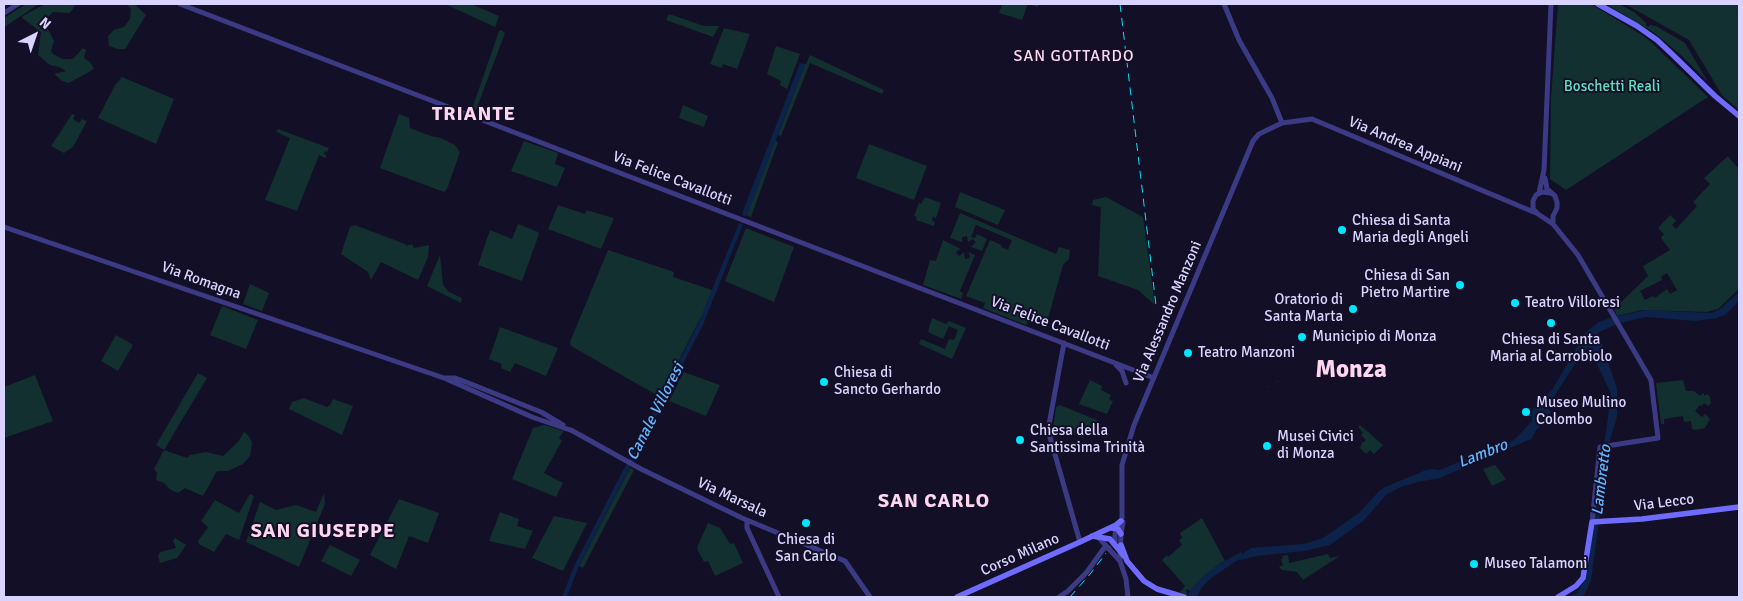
<!DOCTYPE html>
<meta charset="utf-8">
<style>
body{margin:0}
#map{position:relative;width:1743px;height:601px;overflow:hidden;background:#130f26;font-family:Signika,sans-serif}
canvas{display:block}
.frame{position:absolute;inset:0;border:5px solid #d9d4ff;pointer-events:none}
.north{position:absolute;left:10px;top:10px;width:50px;height:50px;-webkit-text-stroke:4px #130f26;paint-order:stroke;rotate:41deg;font-size:14px;font-weight:700;line-height:20px;text-align:center;color:#d9d4ff}
.north::after{content:'';display:block;margin:auto;width:18px;height:22px;background:#d9d4ff;clip-path:polygon(50% 0,100% 100%,50% 72%,0 100%)}
</style>
<div id="map">
<canvas width="1743" height="601"></canvas>
<div class="frame"></div>
<div class="north">N</div>
</div>
<script>
const g = document.querySelector('canvas').getContext('2d');
g.lineJoin = 'round';
function paint(path, color) {
  g.fillStyle = color;
  g.fill(path, 'evenodd');
}
function shape(rows) {
  const path = new Path2D();
  for (const r of rows) {
    path.moveTo(r[0], r[1]);
    for (let i = 2; i < r.length; i += 2) path.lineTo(r[i], r[i + 1]);
  }
  return path;
}
function strokePath(path, color, width, dash) {
  g.strokeStyle = color;
  g.lineWidth = width;
  g.lineCap = dash ? 'butt' : 'round';
  g.setLineDash(dash || []);
  g.stroke(path);
}
function label(font, color, halo, rows, align = 'center') {
  g.font = font + ' Signika,sans-serif';
  g.lineWidth = 4;
  g.setLineDash([]);
  g.textBaseline = 'middle';
  g.strokeStyle = halo;
  g.fillStyle = color;
  for (const [text, x, y, turn = 0] of rows) {
    g.save();
    g.translate(x, y);
    g.rotate((+turn || 0) * Math.PI / 180);
    g.textAlign = isNaN(turn) ? turn : align;
    if (halo) g.strokeText(text, 0, 0);
    g.fillText(text, 0, 0);
    g.restore();
  }
}
paint(shape([
 [26,4,39,4,4,27,4,18],
 [45,4,76,4,70,13,53,12,49,16,46,25,54,41,51,51,53,54,63,59,73,59,83,48,86,50,84,58,90,62,94,69,69,83,62,81,54,74,66,71,59,67,50,65,38,55,41,32,22,18,23,16],
 [126,4,134,4,146,15,125,49,118,49,109,46,108,36,114,30,124,27,130,19,131,9],
 [445,4,471,4,499,16,495,27],
 [1002,4,1039,4,1038,7,1028,4,1022,20,999,13],
 [1558,4,1591,4,1642,35,1652,43,1708,97,1566,190,1550,179,1551,98],
 [1606,4,1619,4,1634,12,1646,23,1646,25,1648,27,1650,25,1656,26,1685,43,1708,82,1680,54,1653,32],
 [1625,4,1739,4,1739,110,1722,95,1689,40],
 [669,14,704,26,719,26,713,37,666,20],
 [724,28,750,34,737,69,723,64,722,68,710,64],
 [501,30,505,33,476,110,472,109,499,31],
 [776,46,800,54,787,89,780,85,781,81,767,74],
 [810,55,884,90,882,94,810,63,781,136,778,135,805,64,806,64],
 [122,77,174,99,156,144,98,118,115,85],
 [683,105,708,116,704,127,679,118],
 [72,114,75,115,73,119,79,123,82,119,87,121,73,147,64,153,51,146],
 [399,114,409,118,410,128,431,136,441,138,455,145,460,152,447,189,444,192,380,168],
 [278,129,329,148,327,152,325,151,324,154,327,156,325,158,319,155,297,211,265,200,290,138,276,132],
 [524,141,558,153,555,164,565,168,557,187,511,171],
 [775,141,778,142,751,217,746,215],
 [869,144,927,166,914,200,856,178],
 [1728,156,1737,167,1739,166,1739,289,1718,309,1707,312,1642,310,1617,316,1614,309,1648,276,1643,266,1670,250,1661,238,1664,234,1658,228,1670,215,1676,221,1672,225,1676,229,1697,206,1693,202,1710,184,1704,178],
 [1667,273,1677,290,1670,294,1667,289,1655,298,1653,296,1645,300,1640,291,1662,280,1661,277],
 [960,192,1005,210,998,225,955,207],
 [925,197,941,203,936,218,933,217,932,221,935,222,934,226,916,220,917,217,914,216,919,203,921,204],
 [1106,197,1143,217,1155,305,1138,290,1098,276,1101,207,1092,205,1093,200],
 [558,205,585,214,586,210,614,218,601,249,548,229],
 [960,213,1056,254,1059,247,1070,250,1069,259,1063,265,1047,322,1031,314,1026,325,983,308,985,303,966,296,990,240,1002,245,1001,247,1008,250,1012,240,976,225,971,237,975,238,977,234,987,239,982,251,971,247,976,242,973,239,968,242,967,236,962,237,962,242,961,242,950,238],
 [518,224,538,232,539,234,522,281,478,265,490,230,512,239],
 [355,225,405,244,406,246,412,244,414,248,429,245,428,257,418,280,381,262,371,280,368,272,341,254,350,227],
 [746,228,794,247,774,302,725,281],
 [943,240,959,248,960,249,956,252,959,256,964,252,965,259,970,258,969,252,975,255,960,291,963,293,961,299,923,285,930,260,936,261],
 [608,250,674,272,673,277,712,290,704,311,660,397,571,346,570,342],
 [440,255,443,285,449,292,462,298,461,303,427,286],
 [250,284,269,293,262,311,243,304],
 [222,306,258,320,246,349,210,335],
 [932,318,946,324,949,321,966,328,952,359,919,344,921,339,945,349,949,339,954,340,958,330,949,326,943,339,928,332],
 [500,327,558,348,546,376,515,363,510,372,501,368,502,364,489,359],
 [116,335,133,345,118,371,101,361],
 [684,372,720,385,706,416,669,401],
 [198,373,207,378,164,450,187,458,190,455,206,452,223,456,238,442,244,432,249,436,252,443,250,456,243,464,228,471,217,471,203,496,185,488,178,493,171,490,164,483,156,480,157,473,154,469,164,450,156,445],
 [35,375,53,421,4,438,4,387],
 [1090,380,1102,386,1101,390,1111,395,1109,400,1113,401,1107,414,1079,404],
 [1683,380,1686,391,1694,391,1700,396,1703,393,1705,396,1707,394,1710,397,1711,403,1708,406,1704,403,1702,406,1700,405,1695,411,1702,417,1705,414,1710,419,1705,428,1695,430,1692,429,1691,421,1684,422,1683,416,1664,419,1664,424,1661,424,1656,383],
 [304,398,327,407,330,405,333,399,353,406,342,435,289,409,292,402],
 [1060,405,1099,421,1083,438,1061,428,1053,428,1056,407],
 [544,425,564,431,559,438,562,441,544,473,563,483,556,497,512,479,533,428],
 [1360,425,1383,445,1374,454,1370,450,1366,454,1360,448,1362,443,1366,440,1361,435,1363,433,1358,427],
 [1495,465,1506,479,1492,486,1483,469],
 [630,468,634,470,583,568,579,566],
 [324,493,325,504,299,567,246,542,260,502,276,510,296,505,316,512],
 [250,494,254,496,239,540,226,534,214,552,199,544,198,541,208,527,201,521,215,500,239,513],
 [399,499,439,513,428,543,409,536,396,569,370,555],
 [500,512,519,519,517,526,533,531,525,549,489,541],
 [554,516,587,523,563,571,532,558],
 [1202,518,1225,561,1218,565,1190,591,1187,589,1186,591,1188,595,1180,592,1185,586,1162,560,1167,555,1168,557,1182,545,1179,540,1182,538,1180,533],
 [708,523,720,528,730,544,734,543,743,563,715,576,708,561,704,562,697,549,698,545],
 [175,538,186,545,177,558,160,563,158,556,160,552,176,548,173,541],
 [330,545,360,560,351,576,321,561],
 [1328,554,1330,558,1340,556,1303,580,1297,572,1282,570,1279,567,1283,565,1281,560,1283,558,1282,556,1288,555,1289,563]
]), '#12302f');
paint(shape([
 [800,63,805,64,748,213,746,216,744,216,742,215,743,211],
 [739,223,743,224,742,227,703,325,579,566,567,597,562,597,574,566,699,322],
 [1739,292,1739,301,1725,315,1717,318,1696,321,1646,317,1620,323,1599,332,1597,337,1602,344,1617,388,1617,417,1610,440,1591,581,1583,597,1569,597,1577,593,1585,578,1588,567,1611,394,1589,347,1581,355,1551,401,1548,408,1551,412,1548,416,1548,420,1537,429,1531,439,1440,478,1418,482,1401,487,1387,494,1363,521,1330,545,1305,551,1257,556,1236,561,1210,579,1202,587,1197,597,1187,597,1191,589,1204,575,1218,565,1241,552,1242,554,1251,548,1303,544,1323,538,1359,513,1379,491,1385,487,1426,470,1432,469,1439,470,1445,468,1485,451,1509,443,1516,438,1532,421,1532,410,1552,390,1585,333,1599,322,1610,318,1645,310,1712,313,1720,309]
]), '#0c2248');
strokePath(shape([
 [704,6,705,4],
 [1276,382,1279,381],
 [1268,387,1270,386]
]), '#0c2248', 1);
strokePath(shape([
 [180,4,1154,378],
 [1224,4,1239,40,1272,98,1282,123],
 [4,13,18,4],
 [1545,178,1547,189,1555,196,1557,202,1557,208,1553,216,1553,224],
 [1539,193,1544,170,1551,4],
 [1550,193,1542,192,1536,195,1533,201,1533,209,1538,214,1553,224,1578,255,1651,380,1658,438,1600,447,1592,522],
 [4,227,444,378,532,417,573,431],
 [1064,343,1048,430,1080,542],
 [1116,365,1122,371,1126,383],
 [444,378,455,378,466,382,541,412,563,425],
 [571,430,641,469,742,518,845,561,870,597],
 [747,520,747,528,779,597],
 [1123,522,1121,534,1120,561,1126,579,1128,597],
 [1099,538,1120,561],
 [1115,544,1115,534,1122,518,1122,465,1134,425,1253,141,1259,134,1282,123,1312,119,1536,213],
 [1059,597,1068,591,1087,572,1104,548,1109,548]
]), '#3d3a85', 5);
strokePath(shape([
 [1598,4,1637,26,1657,40,1673,55,1715,96,1739,116],
 [1111,528,1118,529,1121,534],
 [1092,536,1110,539,1124,556],
 [1121,545,1127,561,1144,581,1157,589,1184,597],
 [957,597,1080,542,1116,525,1121,521],
 [1558,597,1576,586,1583,578,1592,522,1642,519,1739,507]
]), '#6f6bff', 5.5);
strokePath(shape([
 [1120,4,1156,305],
 [1070,597,1091,573,1106,553]
]), '#00e5ff', 1, [8, 6]);
for (const [x, y, r, color] of [
 [1342,230,5,"#00e5ff"],
 [1460,285,5,"#00e5ff"],
 [1515,303,5,"#00e5ff"],
 [1353,309,5,"#00e5ff"],
 [1551,323,5,"#00e5ff"],
 [1302,337,5,"#00e5ff"],
 [1188,353,5,"#00e5ff"],
 [824,382,5,"#00e5ff"],
 [1526,412,5,"#00e5ff"],
 [1020,440,5,"#00e5ff"],
 [1267,446,5,"#00e5ff"],
 [806,523,5,"#00e5ff"],
 [1474,564,5,"#00e5ff"]
]) {
  const dot = new Path2D();
  dot.arc(x, y, r, 0, 2 * Math.PI);
  g.fillStyle = color;
  g.fill(dot);
  strokePath(dot, '#130f26', 2);
}
label('15px', '#5fe0c0', '#130f26', [
 ["Boschetti Reali",1612,87]
]);
label('15px', '#d9d4ff', '#130f26', [
 ["Via Andrea Appiani",1405,145,23],
 ["Via Felice Cavallotti",672,179,21],
 ["Via Romagna",201,281,20],
 ["Via Alessandro Manzoni",1168,312,-67],
 ["Via Felice Cavallotti",1050,324,21],
 ["Via Marsala",732,498,25],
 ["Via Lecco",1664,503,-7],
 ["Corso Milano",1020,555,-24]
]);
label('15px', '#d9d4ff', '#130f26', [
 ["Chiesa di Santa",1352,221],
 ["Maria degli Angeli",1352,238],
 ["Chiesa di San",1450,276,"right"],
 ["Pietro Martire",1450,293,"right"],
 ["Oratorio di",1343,300,"right"],
 ["Santa Marta",1343,317,"right"],
 ["Teatro Villoresi",1525,303],
 ["Municipio di Monza",1312,337],
 ["Chiesa di Santa",1551,340,"center"],
 ["Maria al Carrobiolo",1551,357,"center"],
 ["Teatro Manzoni",1198,353],
 ["Chiesa di",834,373],
 ["Sancto Gerhardo",834,390],
 ["Museo Mulino",1536,403],
 ["Colombo",1536,420],
 ["Chiesa della",1030,431],
 ["Santissima Trinità",1030,448],
 ["Musei Civici",1277,437],
 ["di Monza",1277,454],
 ["Chiesa di",806,540,"center"],
 ["San Carlo",806,557,"center"],
 ["Museo Talamoni",1484,564]
], 'left');
g.letterSpacing = '1px';
label('16px', '#ffd6f0', '#130f26', [
 ["SAN GOTTARDO",1074,57]
]);
g.letterSpacing = '0px';
label('italic 16px', '#62b6ff', '#130f26', [
 ["Canale Villoresi",656,412,-63],
 ["Lambro",1483,454,-22],
 ["Lambretto",1602,480,-83]
]);
g.letterSpacing = '1px';
label('bold 20px', '#ffd6f0', '#130f26', [
 ["TRIANTE",474,115],
 ["SAN CARLO",934,502],
 ["SAN GIUSEPPE",323,532]
]);
g.letterSpacing = '0px';
label('bold 25px', '#ffd6f0', '#130f26', [
 ["Monza",1351,370]
]);
</script>
